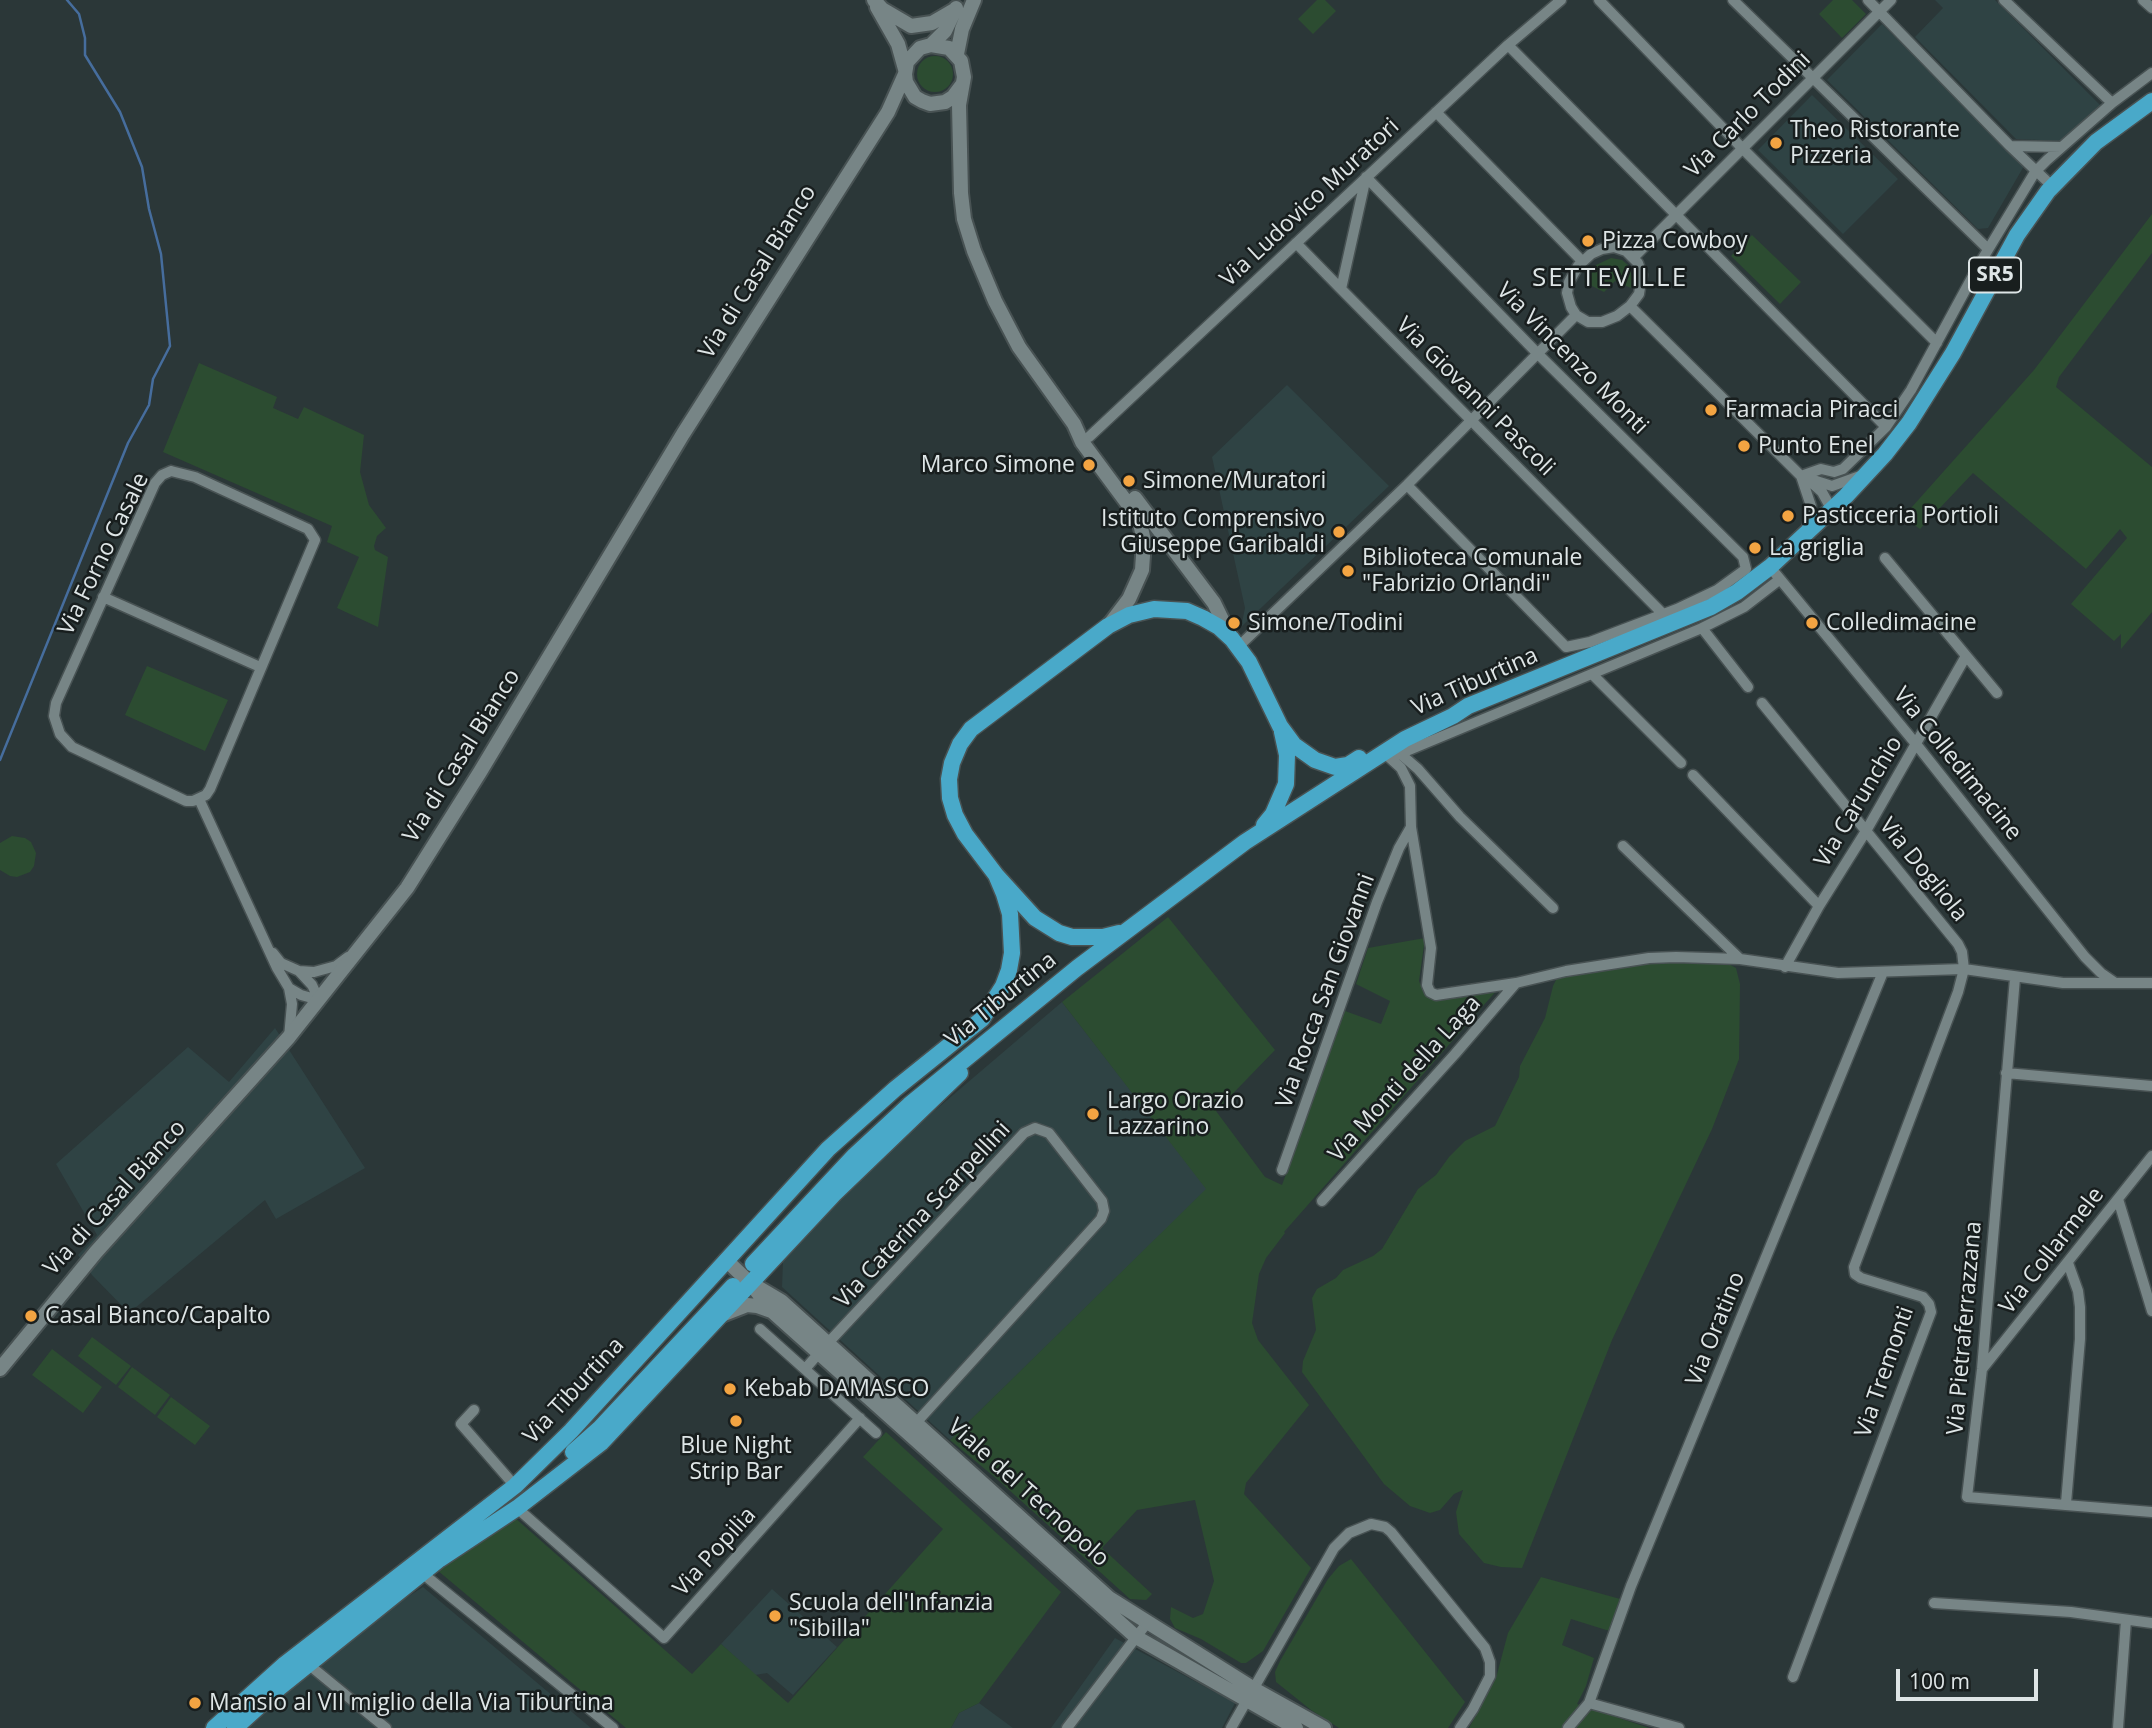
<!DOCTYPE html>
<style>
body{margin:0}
#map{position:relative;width:2152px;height:1728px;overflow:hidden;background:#2b3738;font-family:"Open Sans",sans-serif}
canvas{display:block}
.scale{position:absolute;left:1896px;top:1669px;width:142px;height:32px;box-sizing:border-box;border:4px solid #dee5e6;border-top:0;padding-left:9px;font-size:21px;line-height:24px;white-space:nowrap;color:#dee5e6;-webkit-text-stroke:5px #181e1e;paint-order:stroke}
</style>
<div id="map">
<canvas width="2152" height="1728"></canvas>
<div class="scale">100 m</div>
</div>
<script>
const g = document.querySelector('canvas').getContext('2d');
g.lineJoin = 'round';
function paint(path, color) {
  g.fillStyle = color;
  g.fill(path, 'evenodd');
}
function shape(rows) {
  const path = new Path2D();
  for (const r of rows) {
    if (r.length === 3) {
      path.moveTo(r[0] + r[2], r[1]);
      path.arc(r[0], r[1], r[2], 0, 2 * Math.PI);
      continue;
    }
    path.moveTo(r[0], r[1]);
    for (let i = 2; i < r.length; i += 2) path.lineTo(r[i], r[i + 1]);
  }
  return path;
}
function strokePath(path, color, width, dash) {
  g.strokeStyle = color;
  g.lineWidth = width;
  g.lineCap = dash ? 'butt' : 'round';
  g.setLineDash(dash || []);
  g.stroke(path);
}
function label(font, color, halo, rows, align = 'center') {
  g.font = font + ' "Open Sans",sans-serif';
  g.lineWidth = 5;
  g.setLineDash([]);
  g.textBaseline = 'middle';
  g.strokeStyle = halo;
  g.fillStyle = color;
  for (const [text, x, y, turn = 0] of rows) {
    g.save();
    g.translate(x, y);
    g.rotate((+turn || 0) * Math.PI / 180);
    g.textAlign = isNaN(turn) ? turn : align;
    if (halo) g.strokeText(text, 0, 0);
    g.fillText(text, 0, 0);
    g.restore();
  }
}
paint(shape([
 [1935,0,1995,0,2102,107,2064,141,2016,139,1915,37,1943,8],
 [1882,24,2024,166,1988,228,1978,229,1827,80],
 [1812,95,1898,179,1843,234,1758,150],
 [1287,385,1389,486,1241,627,1245,608,1212,457],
 [1062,1002,1207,1189,950,1440,782,1287,783,1262,885,1153],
 [275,1028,365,1168,276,1219,265,1200,129,1313,92,1275,78,1255,97,1235,56,1164,188,1047,229,1082],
 [423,1587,591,1728,239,1728,373,1619],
 [772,1589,837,1647,793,1695,767,1673,755,1675,721,1644],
 [1115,1638,1235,1703,1222,1728,1051,1728],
 [979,1703,1013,1728,951,1728,959,1713]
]), '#2f4344');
paint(shape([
 [1317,0,1325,0,1336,11,1313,34,1298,19],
 [1833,0,1852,0,1866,14,1842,38,1819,14],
 [935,74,18],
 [2152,214,2152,253,2059,377,2056,387,2152,467,2152,612,2121,649,2121,634,2114,641,2071,604,2127,538,2120,529,2086,569,1973,473,1920,529,1903,517,2034,370],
 [1752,235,1801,282,1780,304,1731,256],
 [1611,258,1622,260,1628,265,1633,278,1631,288,1615,281,1604,292,1584,282,1596,265],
 [199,363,277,397,273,408,298,419,304,407,364,435,360,472,369,505,386,528,377,536,374,546,375,550,388,557,378,627,337,608,359,557,327,542,332,526,163,452],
 [147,666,228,700,205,751,125,715],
 [12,836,25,838,31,842,36,853,34,866,30,872,17,877,10,876,0,870,0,843],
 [1168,917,1275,1050,1216,1111,1265,1177,1282,1185,1345,1011,1381,1024,1390,1001,1356,984,1368,948,1425,938,1419,981,1424,993,1498,989,1284,1232,1285,1233,1266,1258,1259,1274,1252,1323,1258,1340,1309,1405,1246,1483,1244,1494,1311,1568,1263,1651,1246,1663,1241,1663,1201,1639,1175,1628,1170,1619,1171,1607,1193,1618,1203,1614,1214,1581,1195,1500,1137,1510,1102,1548,1152,1594,1146,1600,1130,1599,998,1480,950,1440,1206,1189,1062,1002],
 [1664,959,1723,961,1736,968,1740,984,1739,1059,1712,1129,1612,1340,1522,1568,1501,1567,1484,1563,1459,1534,1456,1512,1463,1490,1454,1494,1440,1510,1430,1513,1410,1506,1384,1484,1302,1372,1303,1361,1316,1330,1312,1298,1317,1289,1336,1278,1343,1270,1373,1256,1382,1249,1418,1189,1436,1175,1449,1157,1465,1141,1495,1126,1519,1077,1520,1066,1545,1018,1553,986,1558,976],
 [92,1337,131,1366,116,1385,78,1356],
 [52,1349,102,1387,83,1413,32,1375],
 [132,1367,170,1395,155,1415,118,1387],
 [171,1397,210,1426,195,1445,157,1417],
 [886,1432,1061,1592,979,1703,959,1713,951,1728,626,1728,437,1570,514,1517,692,1674,721,1644,788,1703,943,1529,863,1457],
 [1351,1559,1465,1702,1448,1728,1339,1728,1311,1710,1276,1682,1275,1672,1280,1661,1328,1579,1339,1566],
 [1541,1577,1631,1602,1619,1634,1571,1619,1562,1645,1594,1658,1586,1686,1577,1704,1649,1728,1469,1728,1496,1678,1508,1633]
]), '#2c4c31');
strokePath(shape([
 [0,760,128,443,149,405,153,379,170,346,161,254,149,209,142,167,120,112,85,55,85,38,79,14,67,0]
]), '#466d9d', 2.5);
const street = shape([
 [1599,0,1742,148,1937,343],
 [1733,0,1988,249],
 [1868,0,2010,146],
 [2004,0,2112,103],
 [2143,0,2152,8],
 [1508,45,1886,427],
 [1436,112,1582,261],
 [1366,177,1538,354,1743,557,1746,569,1717,590,1677,609,1590,642,1566,647,1407,485],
 [1366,177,1341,289,1663,614],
 [2052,186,2010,146,2061,147],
 [1296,243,1341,289],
 [1614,247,1626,251,1638,263,1642,275,1639,294,1630,306,1617,316,1602,322,1588,322,1576,315,1571,307,1567,293,1569,282,1578,266,1591,254,1602,249,1614,247],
 [1634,257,1891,0],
 [1630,306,1801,476,1832,486,1860,476],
 [1089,437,1508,45,1561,0],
 [171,471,195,477,308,529,315,540,210,789,206,795,193,801,186,801,72,747,60,734,54,716,56,703,155,483,162,475,171,471],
 [1801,476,1821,469,1834,472,1843,469,1886,427,1911,390,1980,263,2035,172,2047,160,2112,103,2152,73],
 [1801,476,1811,506,1807,529],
 [1812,483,1822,492,1832,510],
 [1885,558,1997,693],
 [1770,567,1916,744,2085,957,2101,973,2114,982],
 [103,597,260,667],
 [1238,647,1407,485,1576,315],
 [1592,674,1681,763],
 [1748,687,1702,628,1744,607,1779,580],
 [1762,703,1958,944,1962,952,1964,969,1958,992,1854,1267,1855,1274,1861,1278,1923,1297,1929,1304,1931,1312,1793,1677],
 [1396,750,1418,769,1460,817,1553,908],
 [1381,753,1390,758,1401,768,1410,786,1411,827,1431,948,1427,985,1430,992,1436,995,1516,983,1566,971,1649,958,1676,957,1740,959,1838,973,1964,969,2063,983,2152,983],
 [1390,758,1702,628],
 [1693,775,1819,906],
 [199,799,277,968,289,988,292,1004,289,1037],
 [1623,846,1740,959],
 [273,953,281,963,299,971,312,985,319,1000],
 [1785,967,1819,906,1866,831,1966,656],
 [299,971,314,972,336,966,348,957],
 [2015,978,1982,1369,1967,1497,2152,1512],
 [289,988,301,995,319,1000],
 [2006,1073,2152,1086],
 [1282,1170,1377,902,1399,848,1411,827],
 [2118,1199,2152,1311],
 [1322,1201,1455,1054,1516,983],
 [760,1329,876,1433],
 [828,1343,1024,1133,1035,1128,1049,1133,1102,1201,1104,1211,1101,1219,916,1423],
 [1983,1368,2152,1156],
 [805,1369,819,1353],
 [474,1410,461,1424,515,1486],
 [2066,1503,2080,1339,2080,1307,2078,1291,2068,1263],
 [517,1508,664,1638,860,1418],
 [422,1573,613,1728],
 [1934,1603,2071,1612,2152,1623],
 [308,1664,386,1728],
 [1589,1703,1679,1728],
 [1067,1728,1147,1623],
 [1231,1728,1334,1548,1349,1533,1371,1524,1385,1527,1391,1532,1485,1648,1490,1662,1490,1676,1473,1709,1460,1728],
 [1568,1728,1589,1703,1631,1586,1883,972],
 [2118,1728,2126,1620]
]);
const secondary = shape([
 [874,0,882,9,911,26,932,23,956,9],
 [877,7,898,44,905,69],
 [931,45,945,31,956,8],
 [957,54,962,29,974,0],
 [962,85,953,97,945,102,930,104,922,101,915,97,906,82,905,74,907,62,920,48,931,45,949,48,961,61,964,77,959,105,961,193,964,219,974,251,995,301,1019,347,1074,424,1082,442,1139,519,1144,541,1142,570,1129,599,1110,624],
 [1135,498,1214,603,1230,636],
 [726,1260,751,1284,773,1312,1136,1637,1296,1728],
 [759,1288,781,1301,1109,1598,1254,1689,1324,1728],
 [724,1314,747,1305,757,1306,771,1311],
 [0,1369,96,1252,289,1037,407,888,480,772,683,434,888,112,905,74]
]);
const primary = shape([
 [1264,825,1273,814,1286,784,1287,755,1282,732],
 [1119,933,1103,937,1072,937,1059,933,1035,918,996,875,965,834,955,815,950,798,949,779,952,763,960,744,971,729,1108,626,1129,615,1154,609,1187,611,1203,618,1219,627,1232,639,1249,662,1280,726,1294,745,1315,760,1335,767,1348,765,1359,758],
 [753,1264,855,1155,909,1105,1077,968,1245,842,1405,739,1453,716,1468,706,1711,607,1737,592,1770,567,1846,496,1885,454,1909,423,1953,353,2017,235,2048,191,2096,142,2152,101],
 [573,1452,600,1428,733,1286],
 [440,1559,517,1508,601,1443,834,1194,960,1073],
 [214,1728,285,1664,515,1486,571,1431,828,1149,895,1089,982,1019,1003,986,1009,970,1012,953,1010,914,1004,894,996,875],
 [235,1728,279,1688,446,1554]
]);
strokePath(street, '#485253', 13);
strokePath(secondary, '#485253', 18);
strokePath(primary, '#485253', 19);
strokePath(street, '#778586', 10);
strokePath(secondary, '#778586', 14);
strokePath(primary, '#49a9c9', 16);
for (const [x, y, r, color] of [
 [1776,143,7,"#f3a442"],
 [1588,241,7,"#f3a442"],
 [1711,410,7,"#f3a442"],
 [1744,446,7,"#f3a442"],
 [1089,465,7,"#f3a442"],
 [1129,481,7,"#f3a442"],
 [1788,516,7,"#f3a442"],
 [1339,532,7,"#f3a442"],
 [1755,548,7,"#f3a442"],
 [1348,571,7,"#f3a442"],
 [1234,623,7,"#f3a442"],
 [1812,623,7,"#f3a442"],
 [1093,1114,7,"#f3a442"],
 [31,1316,7,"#f3a442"],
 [730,1389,7,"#f3a442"],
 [736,1421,7,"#f3a442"],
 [775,1616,7,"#f3a442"],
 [195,1703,7,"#f3a442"]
]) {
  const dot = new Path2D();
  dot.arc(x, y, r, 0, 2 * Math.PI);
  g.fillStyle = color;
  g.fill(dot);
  strokePath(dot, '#181e1e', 2.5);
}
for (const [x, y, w] of [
 [1995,275,52]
]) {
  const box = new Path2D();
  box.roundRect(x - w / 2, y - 17.5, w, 35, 5);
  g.fillStyle = '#181e1e';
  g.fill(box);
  strokePath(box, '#dee5e6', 2);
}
label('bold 21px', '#dee5e6', null, [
 ["SR5",1995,275]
]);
label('23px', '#dee5e6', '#181e1e', [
 ["Via Carlo Todini",1748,115,-45],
 ["Via Ludovico Muratori",1310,203,-43],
 ["Via di Casal Bianco",758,272,-58],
 ["Via Vincenzo Monti",1572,359,45],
 ["Via Giovanni Pascoli",1475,397,45],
 ["Via Forno Casale",104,554,-64],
 ["Via Tiburtina",1475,682,-24],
 ["Via di Casal Bianco",462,756,-58],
 ["Via Colledimacine",1957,764,51],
 ["Via Carunchio",1859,802,-59],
 ["Via Dogliola",1923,870,51],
 ["Via Rocca San Giovanni",1326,991,-70],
 ["Via Tiburtina",1001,1000,-39],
 ["Via Monti della Laga",1405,1079,-48],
 ["Via di Casal Bianco",115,1198,-48],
 ["Via Caterina Scarpellini",923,1215,-47],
 ["Via Collarmele",2052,1251,-52],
 ["Via Pietraferrazzana",1965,1328,-85],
 ["Via Oratino",1716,1329,-68],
 ["Via Tremonti",1885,1372,-71],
 ["Via Tiburtina",574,1391,-47],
 ["Viale del Tecnopolo",1028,1493,42],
 ["Via Popilia",715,1552,-48]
]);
label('23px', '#dee5e6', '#181e1e', [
 ["Theo Ristorante",1790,130],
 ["Pizzeria",1790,156],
 ["Pizza Cowboy",1602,241],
 ["Farmacia Piracci",1725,410],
 ["Punto Enel",1758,446],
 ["Marco Simone",1075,465,"right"],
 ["Simone/Muratori",1143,481],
 ["Pasticceria Portioli",1802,516],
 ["Istituto Comprensivo",1325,519,"right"],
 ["Giuseppe Garibaldi",1325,545,"right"],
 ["La griglia",1769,548],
 ["Biblioteca Comunale",1362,558],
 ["\"Fabrizio Orlandi\"",1362,584],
 ["Simone/Todini",1248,623],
 ["Colledimacine",1826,623],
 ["Largo Orazio",1107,1101],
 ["Lazzarino",1107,1127],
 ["Casal Bianco/Capalto",45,1316],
 ["Kebab DAMASCO",744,1389],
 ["Blue Night",736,1446,"center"],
 ["Strip Bar",736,1472,"center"],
 ["Scuola dell'Infanzia",789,1603],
 ["\"Sibilla\"",789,1629],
 ["Mansio al VII miglio della Via Tiburtina",209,1703]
], 'left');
g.letterSpacing = '2px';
label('26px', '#dee5e6', '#181e1e', [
 ["SETTEVILLE",1610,279]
]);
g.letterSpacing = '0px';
</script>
